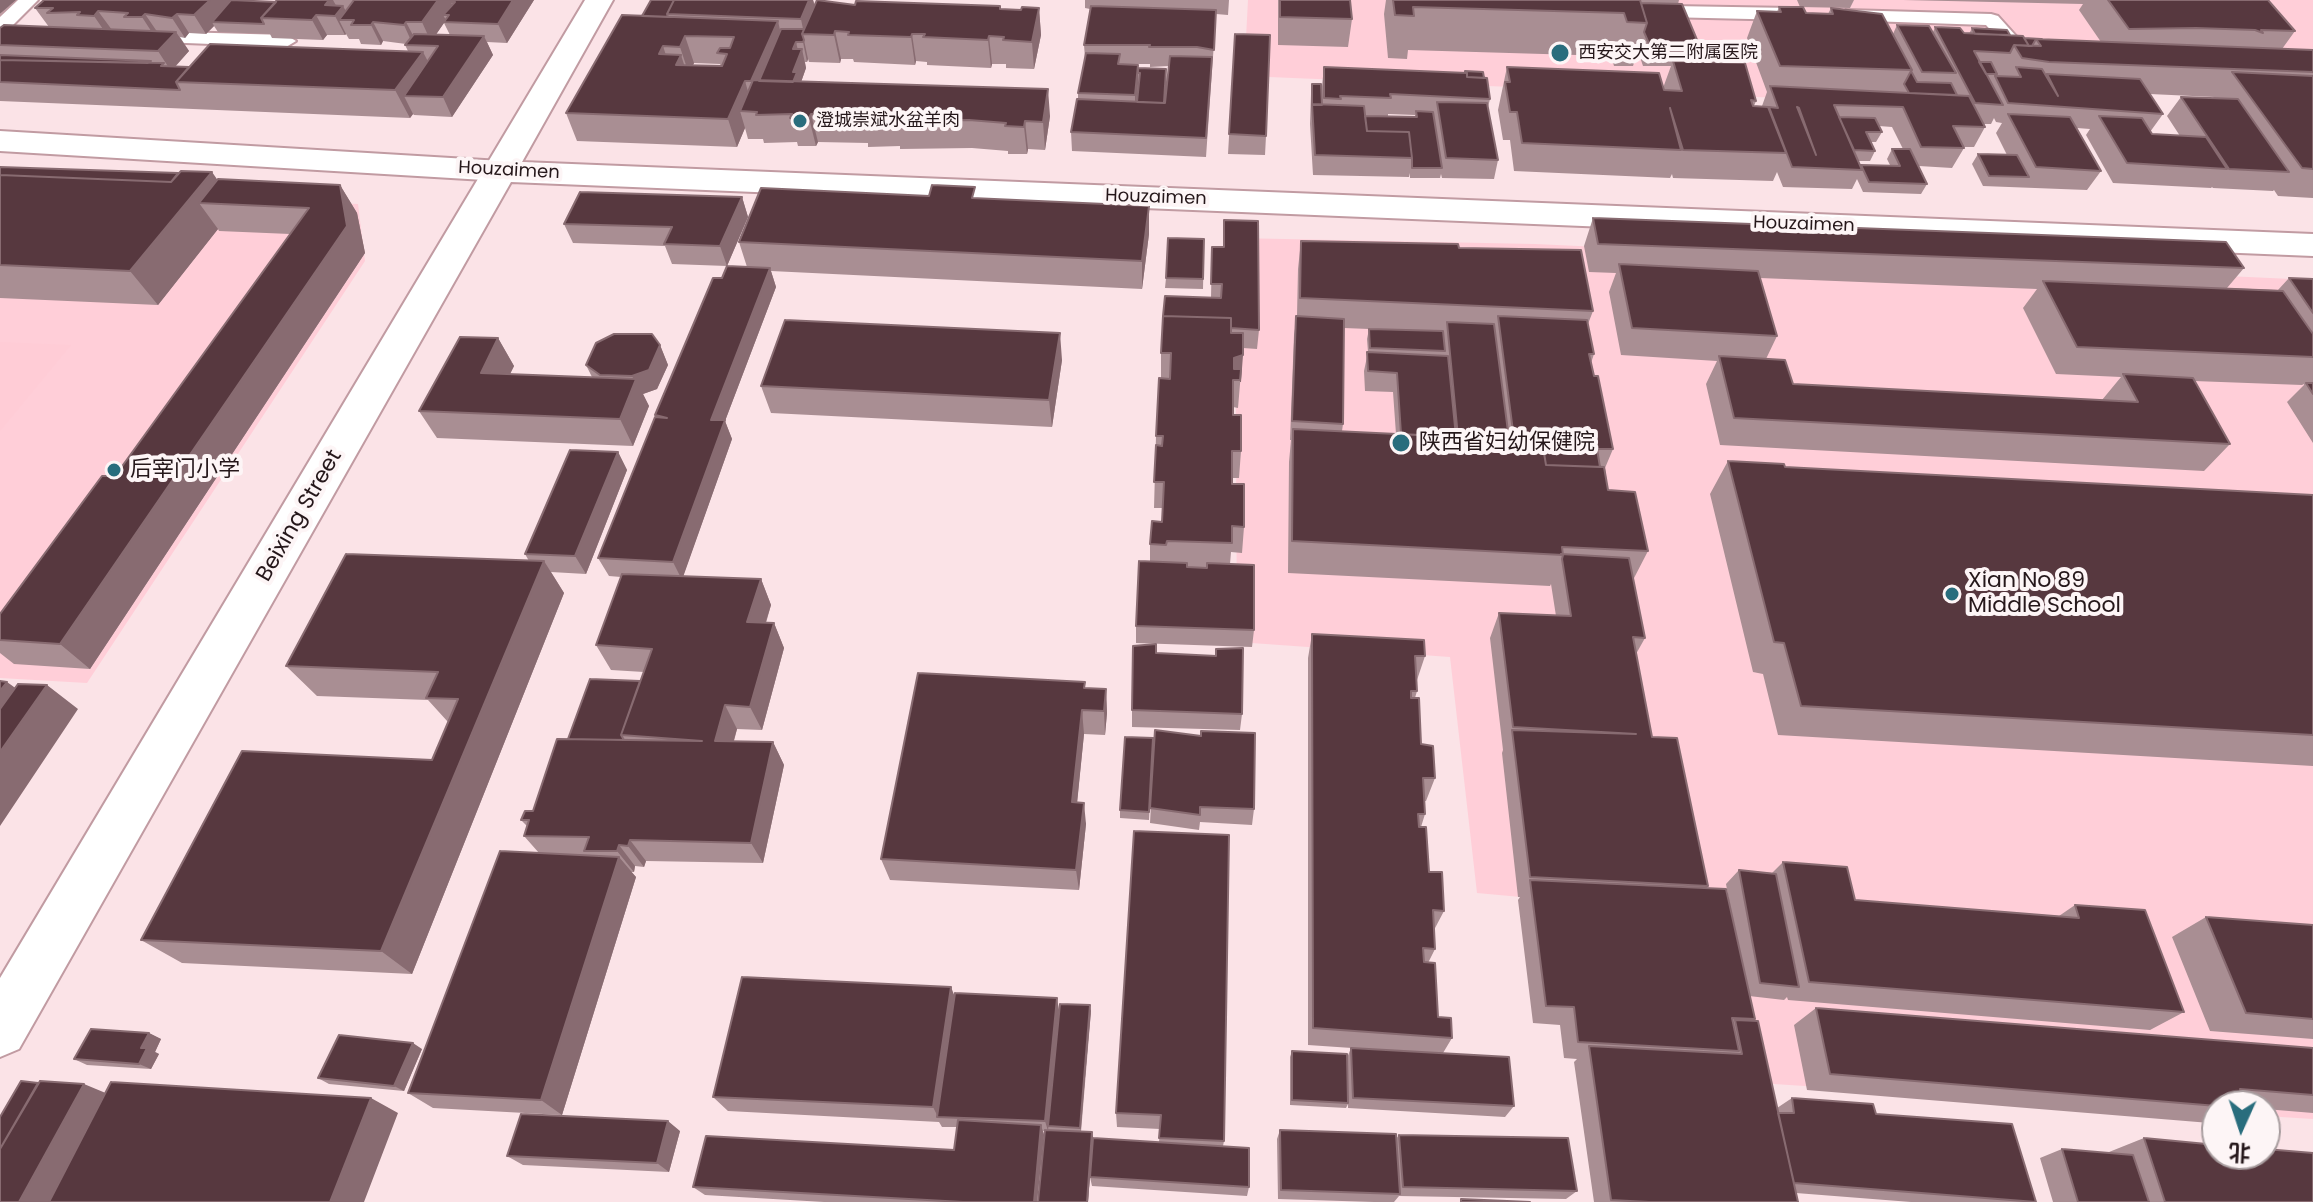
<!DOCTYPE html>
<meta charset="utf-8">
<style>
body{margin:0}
#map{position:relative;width:2313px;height:1202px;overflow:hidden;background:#fbe3e7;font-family:Poppins,"Noto Sans SC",sans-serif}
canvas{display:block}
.north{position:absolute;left:2201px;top:1090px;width:80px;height:80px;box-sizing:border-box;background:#fdf5f6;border:2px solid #a79c9e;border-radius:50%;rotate:183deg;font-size:22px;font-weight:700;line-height:32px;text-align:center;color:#25171a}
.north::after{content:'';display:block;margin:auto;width:28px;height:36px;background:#296d7d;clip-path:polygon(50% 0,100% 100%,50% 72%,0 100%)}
</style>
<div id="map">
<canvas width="2313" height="1202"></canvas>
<div class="north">北</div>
</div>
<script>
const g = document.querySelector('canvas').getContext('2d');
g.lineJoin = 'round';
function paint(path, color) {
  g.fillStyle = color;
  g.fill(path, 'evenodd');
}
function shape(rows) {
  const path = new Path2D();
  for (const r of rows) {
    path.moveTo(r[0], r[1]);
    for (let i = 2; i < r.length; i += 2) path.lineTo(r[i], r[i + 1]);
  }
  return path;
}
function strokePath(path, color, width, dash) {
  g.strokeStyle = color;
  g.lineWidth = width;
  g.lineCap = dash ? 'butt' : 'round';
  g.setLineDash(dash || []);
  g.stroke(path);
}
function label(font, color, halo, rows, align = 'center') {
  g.font = font + ' Poppins,"Noto Sans SC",sans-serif';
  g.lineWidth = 8;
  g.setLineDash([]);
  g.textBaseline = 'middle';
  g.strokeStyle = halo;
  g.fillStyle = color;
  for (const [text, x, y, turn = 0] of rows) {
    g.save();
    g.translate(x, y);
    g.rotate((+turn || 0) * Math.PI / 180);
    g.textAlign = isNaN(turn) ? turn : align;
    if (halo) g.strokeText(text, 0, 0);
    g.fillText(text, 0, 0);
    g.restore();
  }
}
paint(shape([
 [1248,0,2313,0,2313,82,1867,36,1903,103,1244,76],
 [0,189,358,204,365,261,87,683,0,678],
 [1235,238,1535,244,2313,280,2313,1119,2265,1116,2265,1106,2217,1106,2217,1113,1667,1077,1641,908,1477,893,1450,657,1237,642]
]), '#ffced8');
paint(shape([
 [0,342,71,345,0,431]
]), '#ffccd6');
const lane = shape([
 [18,0,38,0,7,31,0,33,0,17,18,0],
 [1652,0,1670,0,1672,6,1792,8,1801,14,1792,20,1665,17,1658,15,1652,0],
 [1846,10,1991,14,1998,16,2034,56,2031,60,2017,60,1986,25,1839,20,1837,16,1846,10],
 [143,31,286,35,296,41,286,47,136,41,133,37,136,33,143,31]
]);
const street = shape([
 [0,131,501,161,513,164,518,171,513,178,501,181,0,151,0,131]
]);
const secondary = shape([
 [585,0,613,0,522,162,2313,234,2313,256,511,182,19,1049,0,1057,0,978,585,0]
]);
strokePath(lane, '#c19ba2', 4);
strokePath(street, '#c19ba2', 4);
strokePath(secondary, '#c19ba2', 4);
paint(lane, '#fff');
paint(street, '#fff');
paint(secondary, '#fff');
paint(shape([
 [333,0,534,0,507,43,487,42,493,55,452,117,414,115,413,114,410,118,0,101,0,28,49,27,35,8],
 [444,23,450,35,436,34],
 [214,26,218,32,270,34,272,38,323,40,327,35,345,35,346,34,349,39,359,39,361,44,381,45,383,41,406,44,405,45,408,51,189,67,175,67,189,51,180,37,185,38,189,33,206,34],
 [651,0,813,0,815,5,855,5,1021,10,1039,8,1041,35,1034,69,1006,68,1006,64,992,64,991,68,927,65,927,62,916,61,915,65,854,62,853,59,841,59,840,63,809,62,808,59,807,62,805,62,806,68,801,82,1050,116,1045,150,1028,149,1027,154,1008,154,1008,151,972,148,900,149,900,146,868,147,868,143,818,142,816,146,798,146,797,142,764,143,763,139,748,139,745,128,737,147,577,141,566,113,642,16],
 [694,63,720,64,721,66,693,65],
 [1085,0,1229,0,1228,15,1216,14,1206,157,1072,151,1071,132,1078,99,1078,93,1085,58,1084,45,1090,9,1085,8],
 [1127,64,1150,64,1150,67,1169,66,1164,103,1166,69,1138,68],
 [1278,0,1350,0,1352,19,1348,47,1278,45],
 [1386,0,1679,0,1678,4,1700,47,1695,61,1756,101,1754,106,1762,106,1767,92,1747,38,1757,11,1777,12,1779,7,1806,13,1828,14,1831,8,1893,34,1897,25,1933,32,1935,27,1969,34,1972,28,2024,38,2101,42,2079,10,2083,4,1903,0,2268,0,2295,31,2282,49,2313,50,2313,198,2278,196,2274,190,2273,191,2213,188,2212,187,2211,188,2113,183,2086,135,2090,129,2077,128,2101,171,2087,190,1983,186,1972,164,1978,154,2007,155,1996,133,2002,123,1996,122,1994,118,1991,124,1984,124,1985,127,1974,147,1963,147,1964,148,1952,168,1919,166,1927,184,1921,194,1863,192,1857,179,1852,189,1783,187,1777,172,1773,181,1673,178,1672,174,1670,178,1514,171,1510,140,1503,140,1498,110,1507,67,1663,88,1671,66,1643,66,1638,51,1633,66,1614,66,1611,56,1408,50,1407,59,1388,58,1384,14],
 [2150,94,2214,97,2213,98,2181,97,2167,116,2180,136,2152,134,2150,132,2163,114],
 [1879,126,1892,127,1903,149,1892,149,1887,159,1890,165,1860,166,1858,161,1870,161,1875,151,1871,142,1876,142,1882,132],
 [1797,0,1854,0,1850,8,1800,7],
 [1235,34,1266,136,1265,155,1228,154],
 [1324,67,1484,78,1490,99,1488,107,1498,160,1494,179,1442,178,1441,174,1440,178,1410,178,1410,173,1409,177,1313,175,1310,124,1311,94,1312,84,1322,86],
 [1388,114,1415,115,1415,117,1388,116],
 [0,167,217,180,340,185,357,213,365,253,90,669,14,664,0,653,0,614,115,476,290,234,219,231,218,229,158,305,0,298],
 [742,197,748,217,727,266,672,264,665,246,573,243,564,224],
 [976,198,1149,234,1142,289,771,271,776,287,725,421,732,439,683,576,761,579,771,605,766,623,774,623,784,648,762,730,737,729,734,741,773,742,784,765,763,863,646,861,644,867,635,866,634,872,631,872,636,877,562,1115,433,1108,408,1093,539,853,524,836,527,826,521,820,533,811,568,739,640,681,644,672,611,670,596,645,621,577,609,576,598,558,656,417,655,415,722,278,747,267,739,242],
 [1593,218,2244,268,2227,288,2278,290,2289,278,2313,279,2313,443,2287,402,2304,385,2304,384,2302,385,2194,381,2230,444,2204,471,1720,445,1706,384,1717,361,1621,355,1609,292,1616,273,1589,272,1584,246],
 [1760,278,2037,289,2023,308,2056,374,2121,377,2102,400,1793,384,1766,359,1777,336],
 [1224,220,1259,330,1257,349,1243,348,1238,408,1233,407,1233,415,1241,451,1239,478,1232,478,1232,484,1244,527,1242,553,1231,552,1230,564,1254,630,1252,647,1136,643,1136,626,1150,561,1150,544,1162,522,1162,508,1154,508,1156,436,1161,379,1161,353,1211,298,1212,247,1223,247],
 [1204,239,1203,289,1165,288,1166,278],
 [1301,241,1459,248,1593,311,1588,324,1594,354,1591,363,1613,449,1605,468,1608,490,1648,551,1633,580,1645,638,1636,654,1652,737,1708,886,1707,888,1732,917,1726,884,1739,870,1772,873,1783,862,1855,900,2059,916,2075,905,2184,1012,2150,1030,1788,1000,1787,997,1784,1000,1749,996,1755,1019,1752,1021,1777,1108,1792,1098,1876,1114,2035,1202,1911,1202,1796,1193,1798,1202,1594,1202,1574,1062,1577,1059,1564,1058,1560,1025,1533,1023,1518,900,1520,897,1518,897,1502,753,1503,750,1490,638,1499,613,1556,616,1551,584,1550,586,1288,573,1289,462,1291,440,1290,440,1294,335,1297,316,1298,269],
 [1344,328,1369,329,1367,339,1368,352,1364,371,1365,391,1393,392,1396,434,1342,431,1343,424],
 [498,338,514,366,510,374,592,377,586,365,660,345,668,365,657,389,643,394,649,406,633,446,437,438,419,411],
 [1062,360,1052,427,771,413,761,386],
 [618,452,627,470,586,574,551,572,564,593,412,974,182,963,141,940,432,760,448,722,428,700,317,696,286,666,529,561,525,554],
 [1728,461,1785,467,2313,495,2313,766,1778,735,1763,674,1753,672,1710,494],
 [1312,634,1425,656,1417,680,1417,691,1415,698,1421,744,1435,778,1426,801,1425,801,1425,814,1421,827,1429,872,1444,911,1434,930,1435,949,1428,963,1438,1017,1452,1038,1443,1053,1514,1106,1505,1117,1348,1108,1348,1104,1346,1108,1290,1105,1290,1057,1292,1051,1347,1058,1351,1048,1381,1050,1308,1045,1308,658],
 [1156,653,1242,714,1240,730,1132,727,1132,710],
 [1086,689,1106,689,1107,713,1105,735,1084,734,1077,802,1086,824,1079,890,890,880,881,859],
 [1155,730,1254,809,1252,825,1200,822,1199,830,1150,823],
 [1153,738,1149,820,1120,818,1120,810],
 [1134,831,1224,1141,1223,1146,1249,1187,1247,1196,1092,1186,1090,1177,1159,1142,1160,1129,1117,1127,1116,1113],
 [2206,917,2313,925,2313,1039,2210,1031,2172,937],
 [954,995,1059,1010,1049,1123,1091,1011,1081,1132,1092,1132,1093,1137,1088,1202,1038,1202,1045,1131,1043,1131,1044,1135,1037,1202,824,1202,705,1195,693,1187,954,1150,957,1127,942,1127,939,1122,728,1111,713,1097],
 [1816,1008,2313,1048,2313,1113,2265,1109,2265,1106,2217,1106,2217,1121,2210,1123,1807,1090,1794,1025],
 [149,1033,161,1039,155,1052,159,1054,151,1069,87,1065,74,1059],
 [422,1049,404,1091,329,1084,318,1078],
 [1280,1130,1396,1139,1399,1135,1577,1191,1566,1199,1399,1196,1394,1202,1374,1202,1278,1199,1277,1139],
 [680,1131,669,1172,523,1165,507,1156],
 [2144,1138,2313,1202,2053,1202,2040,1158,2062,1149,2109,1153,2109,1152]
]), '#a98e93');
paint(shape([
 [0,0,16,0,0,14],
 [210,0,235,0,212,22,214,26,206,34,194,15],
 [329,0,333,0,339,11,343,6,351,20,339,20,346,34,345,35,335,16,325,5],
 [438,0,455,0,455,2,451,2,454,9,449,15,443,15,446,20,431,42,422,22],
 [513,0,534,0,507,43,498,24],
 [809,0,813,0,816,12,804,34,801,19],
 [1039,8,1041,35,1034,69,1032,42],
 [98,11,112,30,107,35,94,16],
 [145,14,158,33,155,37,142,17],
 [177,14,189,33,185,38,172,18],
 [316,15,327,35,323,40,312,20],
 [778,21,784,48,758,109,751,81],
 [373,22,383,41,381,45,371,25],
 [406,22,416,41,413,45,404,25],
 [835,31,841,59,840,63,834,35],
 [176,32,189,51,171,71,158,51],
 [912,34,916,61,915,65,911,37],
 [484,36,493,55,452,117,443,97],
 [685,36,694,63,689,74,680,47],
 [989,36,992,64,991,68,988,40],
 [804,40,808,59,807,62,803,42],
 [796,42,799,55,802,49,806,68,800,85,797,103,793,72,793,49],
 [663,46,672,74,659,54],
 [423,52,437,79,404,96,413,114,410,118,395,90],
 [681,55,690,83,676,65],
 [1138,65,1138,84,1135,114,1135,95],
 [745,81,753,109,740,111,745,128,737,147,728,119],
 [1048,89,1050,116,1045,150,1043,122],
 [811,114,818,142,816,146,809,118],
 [1025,121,1028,149,1027,154,1024,127],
 [212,172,235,205,199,203,218,229,158,305,130,271],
 [340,185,357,213,365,253,90,669,60,644],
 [742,197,748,217,727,266,720,246],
 [1149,206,1149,234,1142,289,1142,261],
 [770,268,776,287,725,421,732,439,682,580,673,562,711,420],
 [1060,333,1062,360,1052,427,1049,400],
 [498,338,514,366,497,400,481,373],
 [660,345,668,365,657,389,643,394,649,406,633,446,620,419,635,382,632,376],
 [1243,355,1241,382,1240,382,1240,380,1233,380,1234,358],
 [618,452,627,470,586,574,575,556],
 [544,561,564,593,412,974,381,951],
 [761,579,771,605,758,647,747,622],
 [774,623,784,648,762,730,750,707],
 [7,682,35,702,47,685,78,709,0,826,0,691],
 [1106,689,1107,713,1105,735,1104,711],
 [725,705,737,729,727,764,715,741],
 [1082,710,1084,734,1075,824,1072,802],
 [773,742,784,765,763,863,751,843],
 [1084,803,1086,824,1079,890,1076,870],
 [630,840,646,861,644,867,628,846],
 [619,845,635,866,634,872,617,851],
 [619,857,636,877,562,1115,541,1100],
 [951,987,958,1005,938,1117,933,1107],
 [1057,998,1059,1010,1048,1131,1045,1121],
 [1090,1005,1091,1011,1080,1133,1080,1128],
 [149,1033,161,1039,155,1052,159,1054,151,1069,139,1064,141,1048],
 [413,1043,422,1049,404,1091,394,1086],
 [84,1084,120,1099,66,1202,19,1202],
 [371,1098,398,1113,364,1202,330,1202],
 [668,1121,680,1131,669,1172,657,1163],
 [1041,1125,1044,1135,1037,1202,1034,1202],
 [1092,1132,1093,1137,1088,1202,1087,1202]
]), '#886b71');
const building = shape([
 [44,0,210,0,194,15,177,14,172,18,145,14,142,17,124,17,128,13,98,11,94,16,77,15,80,12,47,13,53,8,35,8,44,0],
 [231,0,276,2,261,18,264,24,212,22,231,0],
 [277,0,329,0,325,5,343,6,335,16,316,15,312,20,261,18,277,0],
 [354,0,438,0,422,22,406,22,404,25,373,22,371,25,351,25,354,20,339,20,354,0],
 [452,0,513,0,498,24,444,22,449,15,443,15,455,2,451,2,452,0],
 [651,0,674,0,667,14,668,17,642,16,651,0],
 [674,0,809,0,801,19,667,14,674,0],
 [817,0,855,5,856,1,1000,6,1000,9,1021,10,1022,7,1039,8,1032,42,1003,40,1004,37,989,36,988,40,923,37,925,34,912,34,911,37,848,35,849,32,835,31,834,35,802,34,817,0],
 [1280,0,1350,0,1352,19,1280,17,1280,0],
 [1393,0,1640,0,1647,23,1627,22,1624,13,1413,7,1414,16,1395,15,1393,0],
 [2108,0,2268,0,2295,31,2261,30,2263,33,2255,30,2196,28,2129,29,2108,0],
 [1641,3,1682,4,1700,47,1650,46,1644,32,1647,23,1641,3],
 [1091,6,1216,10,1214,50,1197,47,1149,47,1150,45,1084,45,1091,6],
 [1779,7,1803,7,1806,13,1833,14,1831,8,1882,14,1912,70,1780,66,1757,11,1781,12,1779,7],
 [622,15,778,21,751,81,745,81,728,119,566,113,622,15],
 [685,36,734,37,730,48,720,48,717,53,727,54,722,66,676,65,681,55,659,54,663,46,680,47,685,36],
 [4,25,176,32,158,51,0,45,0,28,4,25],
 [1897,25,1929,26,1956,73,1922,72,1897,25],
 [1935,27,1960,28,1964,33,2023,36,2029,46,2014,45,2010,53,1974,51,2003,105,1975,103,1935,27],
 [1972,28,2007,30,2010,35,1975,34,1972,28],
 [781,29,804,29,802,34,804,40,803,42,796,42,793,49,802,49,793,72,797,72,793,82,759,81,781,29],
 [414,34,484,36,443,97,404,96,438,46,405,45,414,34],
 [1235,34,1270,35,1266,136,1229,134,1235,34],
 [2024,38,2041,39,2042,39,2036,39,2032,46,2029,46,2024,38],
 [2036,39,2313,50,2313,72,2049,62,2022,58,2014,45,2041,46,2036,39],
 [210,44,423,52,395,90,176,82,210,44],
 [1086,53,1120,54,1118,64,1138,65,1135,95,1078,93,1086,53],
 [0,55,151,61,148,63,0,60,0,55],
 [1170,56,1212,57,1206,138,1071,132,1077,99,1165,103,1170,56],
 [0,60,164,63,161,66,189,67,176,82,180,90,0,82,0,60],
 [1673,61,1745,63,1756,101,1751,100,1753,106,1768,107,1786,153,1683,150,1670,108,1681,150,1522,143,1517,112,1510,112,1505,82,1510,82,1507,67,1659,73,1664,90,1682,91,1673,61],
 [1979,62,1991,62,1997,74,1986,74,1979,62],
 [1324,67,1467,73,1467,77,1487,78,1490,99,1390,94,1391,98,1340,96,1341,99,1324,98,1324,67],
 [2016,67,2042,69,2058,96,2047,74,2140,79,2163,114,2008,103,1995,76,2021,77,2016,67],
 [1138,68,1166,69,1164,103,1137,102,1140,73,1138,73,1138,68],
 [1465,71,1483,72,1484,78,1467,77,1467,73,1465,73,1465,71],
 [1911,71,1917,82,1951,83,1957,95,1909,93,1904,84,1911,71],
 [2232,72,2313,76,2313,169,2302,168,2232,72],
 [753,80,1048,89,1043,122,1025,121,1024,127,1005,126,1006,123,969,120,895,121,896,118,863,119,864,116,811,114,809,118,790,118,792,114,756,115,757,112,740,111,753,80],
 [1312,84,1321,84,1322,105,1312,105,1312,84],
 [1770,86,1969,96,1985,127,1953,126,1964,148,1921,147,1903,107,1834,105,1862,170,1792,167,1769,107,1778,108,1770,86],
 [1797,107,1799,108,1816,155,1797,107],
 [2181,97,2238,99,2289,172,2229,169,2181,97],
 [1437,102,1487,103,1498,160,1446,158,1437,102],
 [1312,104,1364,106,1367,131,1409,132,1412,158,1315,155,1312,104],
 [1416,111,1433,112,1442,168,1412,168,1412,158,1409,132,1367,131,1365,116,1417,117,1416,111],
 [2008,114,2070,117,2101,171,2036,167,2008,114],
 [2099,116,2142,118,2152,134,2206,137,2227,169,2127,163,2099,116],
 [1839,117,1875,118,1882,132,1866,132,1875,151,1854,150,1839,117],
 [1892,149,1910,149,1927,184,1869,182,1861,165,1900,166,1892,149],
 [1978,154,2017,155,2029,177,1989,176,1978,154],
 [0,167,178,173,171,182,0,175,0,167],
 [181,171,212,172,130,271,0,265,0,175,171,182,181,171],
 [218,179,340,185,347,226,60,644,0,640,0,614,102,476,115,476,309,208,199,203,218,179],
 [932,185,975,187,972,198,1149,206,1142,261,739,242,761,188,929,196,932,185],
 [580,192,742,197,720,246,664,244,672,227,564,224,580,192],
 [1593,218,2226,242,2244,268,1598,244,1593,218],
 [1224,220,1258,221,1259,330,1231,328,1231,318,1163,316,1165,296,1221,298,1222,284,1211,284,1212,247,1224,247,1224,220],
 [1168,238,1204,239,1203,279,1166,278,1168,238],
 [1301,241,1458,244,1459,248,1581,250,1593,311,1300,298,1301,241],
 [1619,264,1758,271,1777,336,1632,328,1619,264],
 [727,266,770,268,711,420,725,420,673,562,598,558,655,417,667,418,655,415,713,278,722,278,727,266],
 [2289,278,2313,279,2313,313,2289,278],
 [2043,281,2283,291,2313,334,2313,357,2077,347,2043,281],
 [1163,316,1231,318,1231,333,1243,333,1243,355,1234,358,1234,369,1241,369,1240,380,1233,380,1233,415,1241,415,1241,451,1232,451,1232,484,1244,484,1244,527,1232,526,1232,543,1167,541,1166,545,1150,544,1152,521,1162,522,1164,482,1154,482,1156,445,1162,446,1163,436,1156,436,1159,378,1170,379,1171,353,1161,353,1163,316],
 [1296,316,1344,319,1343,424,1292,421,1296,316],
 [1498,316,1587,320,1594,354,1589,354,1594,376,1598,376,1613,449,1597,449,1600,467,1546,465,1542,441,1514,439,1498,316],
 [785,320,1060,333,1049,400,761,386,785,320],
 [1447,322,1494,324,1509,439,1458,437,1447,322],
 [1369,329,1443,331,1445,351,1370,348,1369,329],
 [614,334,652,334,660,345,649,370,632,376,600,375,586,365,596,343,614,334],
 [460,337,498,338,481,373,636,379,620,419,419,411,460,337],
 [1367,352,1448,356,1456,437,1401,434,1397,373,1368,371,1367,352],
 [1719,356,1785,360,1793,384,2138,402,2123,374,2193,378,2230,444,1734,418,1719,356],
 [2306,383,2313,383,2313,394,2306,383],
 [1293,429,1542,441,1546,465,1604,467,1608,490,1635,492,1648,551,1562,547,1563,555,1292,541,1293,429],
 [570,450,618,452,575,556,525,554,570,450],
 [1728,461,1784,464,1785,467,2313,495,2313,735,1801,706,1784,643,1774,642,1728,461],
 [346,554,544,561,381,951,141,940,242,751,432,760,458,699,426,698,438,672,286,666,346,554],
 [1561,554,1629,558,1645,638,1633,637,1652,737,1677,738,1708,886,1530,877,1512,730,1636,734,1513,727,1499,613,1571,616,1562,559,1563,555,1561,554],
 [1139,561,1187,563,1187,567,1207,568,1207,563,1254,565,1254,630,1136,626,1139,561],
 [622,574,761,579,747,622,774,623,750,707,725,705,715,741,773,742,751,843,630,840,628,846,619,845,617,851,584,851,589,837,524,836,529,820,521,820,525,811,533,811,557,739,702,741,621,735,652,649,596,645,622,574],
 [1312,634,1424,640,1425,656,1415,656,1417,691,1411,691,1411,698,1419,698,1421,744,1433,746,1435,778,1423,778,1425,814,1418,814,1419,827,1426,827,1429,872,1442,872,1444,911,1433,910,1435,949,1423,948,1424,962,1435,963,1438,1017,1451,1018,1452,1038,1313,1028,1312,634],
 [1156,644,1156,653,1216,656,1216,649,1243,648,1242,714,1132,710,1133,646,1156,644],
 [918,673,1085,682,1084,688,1106,689,1104,711,1082,710,1072,802,1084,803,1076,870,881,859,918,673],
 [590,679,640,681,621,735,624,740,568,739,590,679],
 [0,681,7,682,0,691,0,681],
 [18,684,47,685,0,752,0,709,18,684],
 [1155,730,1201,736,1201,731,1255,733,1254,809,1200,807,1200,815,1150,808,1155,730],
 [1125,737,1153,738,1149,812,1120,810,1125,737],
 [1134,831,1229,835,1224,1141,1159,1138,1161,1115,1116,1113,1134,831],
 [500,851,619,857,541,1100,408,1093,500,851],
 [1783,862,1847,867,1855,900,2079,918,2075,905,2145,910,2184,1012,1809,982,1783,862],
 [1739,870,1776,874,1799,987,1760,983,1739,870],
 [1530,880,1726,889,1755,1019,1732,1018,1739,1051,1578,1042,1574,1007,1546,1006,1530,880],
 [2206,917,2313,925,2313,1019,2246,1013,2206,917],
 [742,977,951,987,933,1107,713,1097,742,977],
 [955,993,1057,998,1045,1121,937,1117,955,993],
 [1060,1004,1090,1005,1080,1128,1048,1126,1060,1004],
 [1816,1008,2313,1048,2313,1095,2240,1089,2246,1106,2217,1106,1830,1074,1816,1008],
 [1735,1020,1758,1021,1798,1202,1649,1202,1611,1200,1589,1046,1742,1054,1735,1020],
 [91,1029,149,1033,141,1048,147,1048,139,1064,74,1059,91,1029],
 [339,1035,413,1043,394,1086,318,1078,339,1035],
 [1351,1048,1509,1057,1514,1106,1353,1098,1351,1048],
 [1292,1051,1347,1054,1348,1103,1292,1100,1292,1051],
 [21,1081,38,1083,0,1149,0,1117,21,1081],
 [40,1081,84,1084,19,1202,0,1202,0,1149,40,1081],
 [111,1082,371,1098,330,1202,49,1202,111,1082],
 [1792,1098,1873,1104,1876,1114,2012,1124,2036,1202,1794,1183,1778,1113,1794,1113,1792,1098],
 [521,1114,668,1121,657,1163,507,1156,521,1114],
 [958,1120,1041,1125,1034,1202,963,1202,693,1187,706,1136,954,1150,958,1120],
 [1045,1130,1092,1132,1087,1202,1038,1202,1045,1130],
 [1280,1130,1396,1134,1400,1194,1281,1190,1280,1130],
 [1399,1135,1568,1138,1577,1191,1403,1187,1399,1135],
 [1093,1138,1249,1148,1249,1187,1090,1177,1093,1138],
 [2144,1138,2217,1145,2217,1154,2265,1154,2265,1149,2313,1153,2313,1202,2165,1202,2144,1138],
 [2062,1149,2133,1155,2149,1202,2078,1202,2062,1149],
 [1461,1199,1530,1202,1461,1202,1461,1199]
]);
paint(building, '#57383f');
strokePath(building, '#886b71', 2);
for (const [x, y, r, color] of [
 [1560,53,10,"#296d7d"],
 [800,121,8,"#296d7d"],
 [1401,443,10,"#296d7d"],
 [114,470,8,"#296d7d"],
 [1952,594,8,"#296d7d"]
]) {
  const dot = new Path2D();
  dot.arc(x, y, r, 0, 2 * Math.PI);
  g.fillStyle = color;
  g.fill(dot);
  strokePath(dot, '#fdf5f6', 3);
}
label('18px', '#25171a', '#fdf5f6', [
 ["西安交大第二附属医院",1578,53],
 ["澄城崇斌水盆羊肉",816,121]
], 'left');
label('18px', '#25171a', '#fdf5f6', [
 ["Houzaimen",509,171,3],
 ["Houzaimen",1156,198,2],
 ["Houzaimen",1804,225,2]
]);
label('22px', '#25171a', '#fdf5f6', [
 ["陕西省妇幼保健院",1419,443],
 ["后宰门小学",130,470],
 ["Xian No 89",1968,581],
 ["Middle School",1968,606]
], 'left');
label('22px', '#25171a', '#fdf5f6', [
 ["Beixing Street",300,516,-60]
]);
</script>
